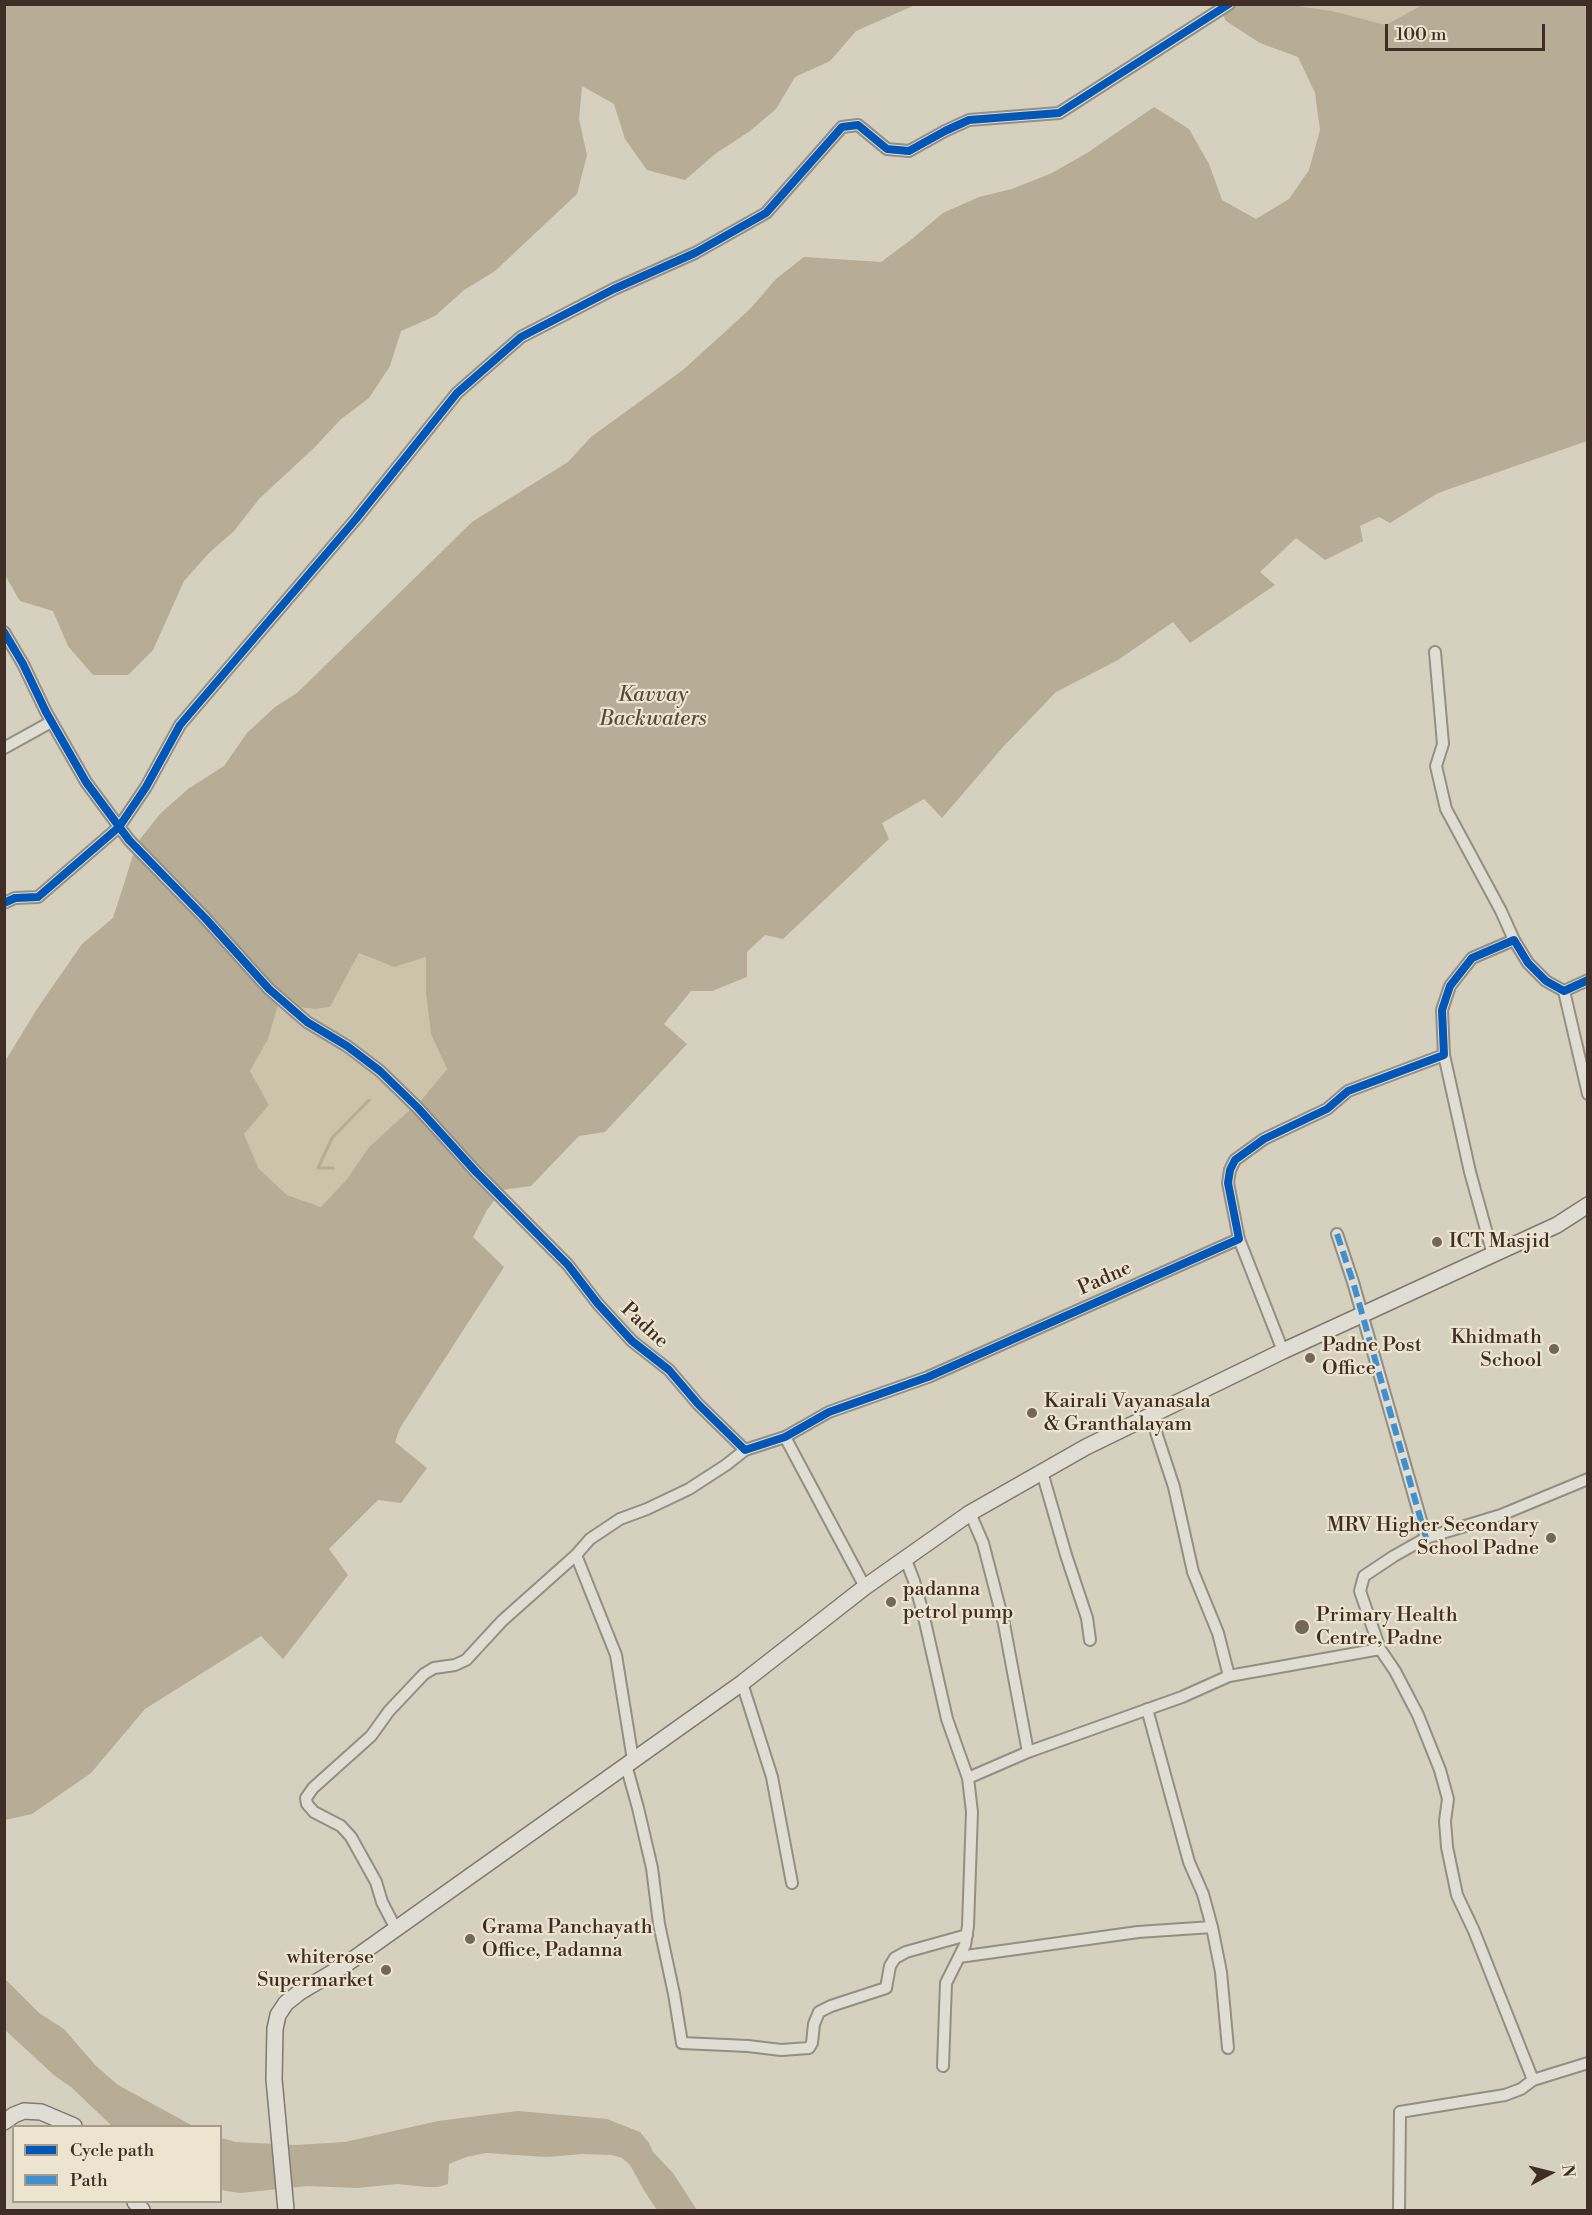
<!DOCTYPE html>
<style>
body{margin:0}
#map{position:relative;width:1592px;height:2215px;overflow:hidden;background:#d6d0be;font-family:"Libre Bodoni",serif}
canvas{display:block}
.frame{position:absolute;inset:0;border:6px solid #3f2d26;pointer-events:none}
.legend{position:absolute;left:12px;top:2125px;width:210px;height:78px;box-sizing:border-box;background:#ece4ce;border:2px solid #a79b8b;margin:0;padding:8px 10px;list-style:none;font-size:18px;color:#3f2d26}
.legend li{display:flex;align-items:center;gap:12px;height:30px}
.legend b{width:30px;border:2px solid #a79b8b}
.north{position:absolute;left:1520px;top:2143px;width:60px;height:60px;-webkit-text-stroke:4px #ece4ce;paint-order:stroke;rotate:83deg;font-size:16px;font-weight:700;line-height:24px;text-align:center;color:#3f2d26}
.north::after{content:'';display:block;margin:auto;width:21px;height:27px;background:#3f2d26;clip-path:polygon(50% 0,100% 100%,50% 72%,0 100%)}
.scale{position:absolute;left:1385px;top:24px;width:160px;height:27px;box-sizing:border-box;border:3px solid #3f2d26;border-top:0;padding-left:8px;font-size:18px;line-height:21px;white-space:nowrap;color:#3f2d26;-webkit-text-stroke:4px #ece4ce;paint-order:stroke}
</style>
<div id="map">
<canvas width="1592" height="2215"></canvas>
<div class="frame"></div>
<ul class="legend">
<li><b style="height:8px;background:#0057b8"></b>Cycle path</li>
<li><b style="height:8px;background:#3f90cc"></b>Path</li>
</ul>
<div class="north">N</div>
<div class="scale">100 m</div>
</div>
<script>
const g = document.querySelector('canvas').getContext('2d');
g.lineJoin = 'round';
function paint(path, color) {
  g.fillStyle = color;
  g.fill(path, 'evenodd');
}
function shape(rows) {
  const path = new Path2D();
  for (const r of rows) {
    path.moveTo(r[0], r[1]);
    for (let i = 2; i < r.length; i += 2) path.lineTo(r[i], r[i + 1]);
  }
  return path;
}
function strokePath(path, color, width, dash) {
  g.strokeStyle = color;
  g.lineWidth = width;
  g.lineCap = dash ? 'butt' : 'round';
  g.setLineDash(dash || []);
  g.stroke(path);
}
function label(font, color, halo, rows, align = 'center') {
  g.font = font + ' "Libre Bodoni",serif';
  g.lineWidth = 4.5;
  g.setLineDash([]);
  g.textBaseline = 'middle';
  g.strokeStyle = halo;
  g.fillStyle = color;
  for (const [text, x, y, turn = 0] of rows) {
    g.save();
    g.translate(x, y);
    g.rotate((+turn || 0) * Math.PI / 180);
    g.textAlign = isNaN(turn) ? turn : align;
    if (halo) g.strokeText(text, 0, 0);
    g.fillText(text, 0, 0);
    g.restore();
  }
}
paint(shape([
 [1291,5,1422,5,1386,25,1332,11],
 [359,953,394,967,426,957,426,994,431,1034,447,1069,424,1097,369,1147,347,1179,321,1207,287,1195,259,1169,244,1134,269,1105,250,1071,268,1039,278,1005,315,1009,330,1007]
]), '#cdc3ab');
paint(shape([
 [4,5,5,4,915,5,856,31,830,61,795,77,776,109,750,131,715,154,685,180,647,170,625,139,614,104,582,86,579,119,587,155,577,194,495,271,464,290,435,316,401,331,390,366,369,398,340,420,314,448,259,499,234,531,209,553,184,581,153,650,128,675,93,675,68,646,53,611,20,601,5,575],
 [1218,5,1291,5,1332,11,1386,25,1422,5,1587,5,1587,441,1438,493,1390,523,1379,517,1360,526,1363,541,1325,560,1296,538,1260,572,1275,585,1190,643,1173,622,1118,660,1056,692,1003,747,942,818,924,799,882,823,889,839,783,939,765,935,747,952,747,977,712,991,691,991,664,1024,687,1044,605,1132,579,1136,531,1186,502,1190,487,1210,473,1237,504,1267,400,1428,395,1442,427,1468,401,1503,378,1500,329,1549,348,1575,283,1659,261,1636,145,1709,91,1773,32,1814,5,1820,4,1063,37,1009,82,944,113,918,137,843,160,814,188,789,224,766,247,733,275,707,297,693,472,522,568,462,591,437,683,370,750,309,776,279,804,257,881,262,912,239,943,213,979,197,1012,189,1052,173,1087,153,1154,107,1189,129,1209,164,1222,200,1256,219,1289,199,1309,170,1320,130,1315,93,1298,57,1260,43,1226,21],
 [359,953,394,967,426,957,426,994,431,1034,447,1069,424,1097,369,1147,347,1179,321,1207,287,1195,259,1169,244,1134,269,1105,250,1071,268,1039,278,1005,315,1009,330,1007],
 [4,1978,39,2013,64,2029,96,2066,118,2085,193,2126,112,2126,71,2087,55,2076,5,2030],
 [518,2111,607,2119,640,2132,649,2143,653,2152,673,2173,697,2210,657,2210,645,2192,630,2165,622,2158,612,2155,583,2154,546,2157,486,2153,466,2157,449,2164,448,2184,438,2187,427,2187,397,2184,357,2188,307,2186,240,2193,221,2190,221,2138,236,2142,296,2145,345,2142,438,2121]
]), '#b7ac95');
strokePath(shape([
 [333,1168,318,1168,332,1138,369,1100]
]), '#b7ac95', 3);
const street = shape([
 [4,632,23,664,46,712,86,782,129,840,205,918,269,989,307,1022,347,1046,380,1071,418,1108,476,1172,568,1265,598,1304,632,1341,669,1370,698,1404,745,1450,785,1437,829,1412,928,1377,1239,1239,1228,1183,1230,1170,1235,1160,1264,1139,1327,1109,1348,1091,1444,1055,1442,1010,1450,986,1472,958,1514,940,1528,963,1546,981,1564,991,1588,980],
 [1435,652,1443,744,1436,766,1446,809,1501,911,1514,940],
 [4,748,51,722],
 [4,903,15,898,38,897,119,827,146,787,180,725,356,519,457,393,521,337,614,289,695,253,766,213,842,127,858,125,887,149,909,151,945,131,969,120,1059,113,1229,4],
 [1564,991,1588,1094],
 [1444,1055,1470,1172,1493,1255],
 [1337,1234,1353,1282,1426,1538],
 [1239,1239,1283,1351],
 [1151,1417,1174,1487,1193,1572,1218,1633,1229,1676,1380,1649],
 [785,1437,865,1587],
 [1042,1472,1066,1555,1087,1618,1090,1640],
 [1588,1479,1501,1515,1426,1538,1394,1556,1364,1576,1360,1591,1380,1649,1395,1671,1418,1715,1440,1770,1448,1799,1445,1821,1447,1847,1457,1895,1474,1931,1533,2080,1588,2063],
 [970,1513,983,1543,1004,1624,1028,1752],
 [906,1560,914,1581,923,1613,947,1719,968,1778],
 [742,1683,772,1777,792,1883],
 [1147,1709,1189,1862,1203,1894,1212,1927,1221,1972,1228,2048],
 [633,1760,616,1655,576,1555,590,1539,620,1519,647,1509,689,1489,726,1465,745,1450],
 [626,1765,638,1808,652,1868,659,1924,674,1994,682,2043,748,2046,781,2050,809,2048,812,2043,814,2024,819,2012,831,2006,886,1988,890,1966,895,1958,906,1952,967,1935],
 [396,1929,382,1902,376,1882,351,1837,341,1826,314,1812,307,1804,306,1798,313,1788,371,1736,389,1711,424,1674,434,1668,455,1665,466,1660,502,1621,576,1555],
 [959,1957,1138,1932,1212,1927],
 [943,2066,946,1983,965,1945,968,1926,972,1812,968,1778,1028,1752,1182,1697,1229,1676],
 [1399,2210,1400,2112,1505,2095,1521,2089,1533,2080]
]);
const secondary = shape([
 [4,2122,14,2115,24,2111,41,2112,74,2126],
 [135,2202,142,2210],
 [286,2210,274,2079,275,2029,278,2015,286,2003,300,1992,345,1965,742,1683,865,1587,970,1513,1086,1447,1283,1351,1557,1225,1588,1205]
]);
strokePath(street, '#948e83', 14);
strokePath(secondary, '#7f796f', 18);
strokePath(street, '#e0ddd4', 10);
strokePath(secondary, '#e0ddd4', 15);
strokePath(shape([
 [1337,1234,1353,1282,1426,1538]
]), '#3f90cc', 6, [12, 6]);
strokePath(shape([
 [4,632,23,664,46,712,86,782,129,840,205,918,269,989,307,1022,347,1046,380,1071,418,1108,476,1172,568,1265,598,1304,632,1341,669,1370,698,1404,745,1450,785,1437,829,1412,928,1377,1239,1239,1228,1183,1230,1170,1235,1160,1264,1139,1327,1109,1348,1091,1444,1055,1442,1010,1450,986,1472,958,1514,940,1528,963,1546,981,1564,991,1588,980],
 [4,903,15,898,38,897,119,827,146,787,180,725,356,519,457,393,521,337,614,289,695,253,766,213,842,127,858,125,887,149,909,151,945,131,969,120,1059,113,1229,4]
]), '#0057b8', 8);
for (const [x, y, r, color] of [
 [1437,1242,6,"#74665b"],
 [1554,1349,6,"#74665b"],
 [1310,1358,6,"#74665b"],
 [1032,1413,6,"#74665b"],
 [1551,1538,6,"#74665b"],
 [891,1602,6,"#74665b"],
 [1302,1627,8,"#74665b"],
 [470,1939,6,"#74665b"],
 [386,1970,6,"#74665b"]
]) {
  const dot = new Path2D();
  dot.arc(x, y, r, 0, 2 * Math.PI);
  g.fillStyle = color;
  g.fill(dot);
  strokePath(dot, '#ece4ce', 2);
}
label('20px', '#3f2d26', '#ece4ce', [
 ["ICT Masjid",1449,1242],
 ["Khidmath",1542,1338,"right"],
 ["School",1542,1361,"right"],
 ["Padne Post",1322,1346],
 ["Office",1322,1369],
 ["Kairali Vayanasala",1044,1402],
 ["& Granthalayam",1044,1425],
 ["MRV Higher Secondary",1539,1526,"right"],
 ["School Padne",1539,1549,"right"],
 ["padanna",903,1590],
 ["petrol pump",903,1613],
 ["Primary Health",1316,1616],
 ["Centre, Padne",1316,1639],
 ["Grama Panchayath",482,1928],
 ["Office, Padanna",482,1951],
 ["whiterose",374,1958,"right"],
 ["Supermarket",374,1981,"right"]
], 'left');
label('20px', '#3f2d26', '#ece4ce', [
 ["Padne",1105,1279,-24],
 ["Padne",644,1326,43]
]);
label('italic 21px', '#5a493d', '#ece4ce', [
 ["Kavvay",653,696],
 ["Backwaters",653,720]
]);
</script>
